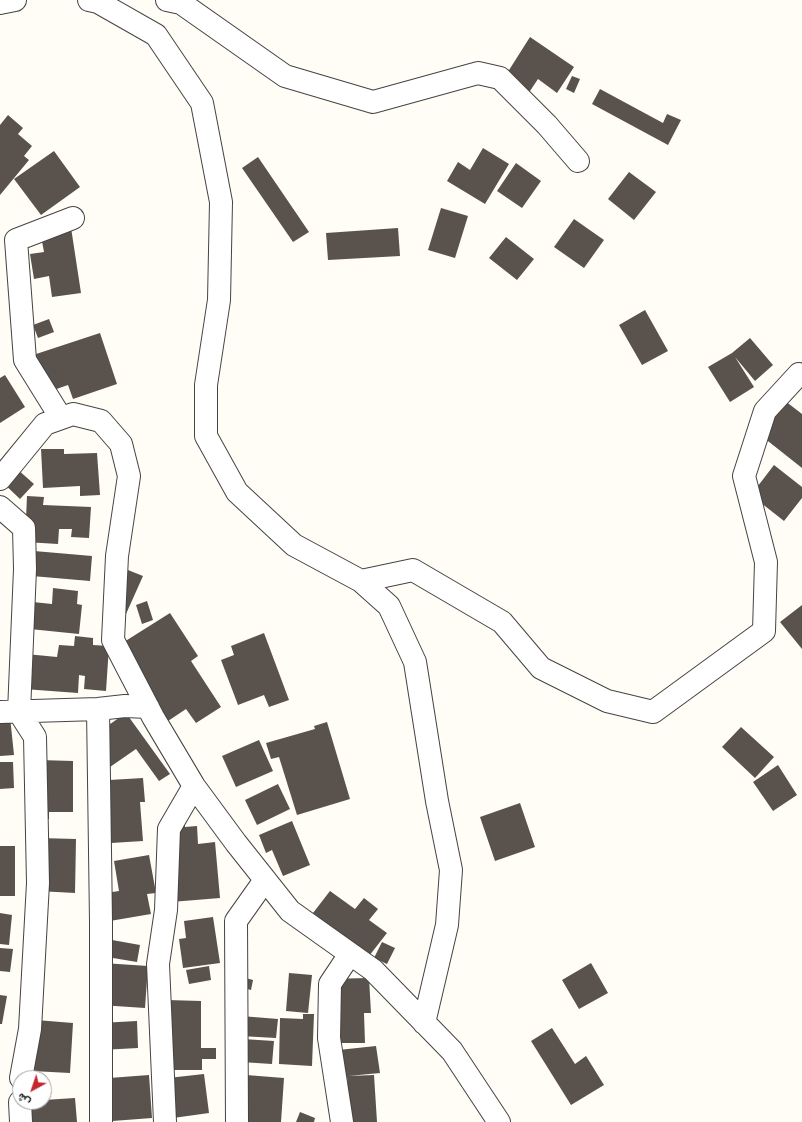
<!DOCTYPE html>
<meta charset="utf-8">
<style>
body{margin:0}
#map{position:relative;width:802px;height:1122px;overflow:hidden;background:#fffdf5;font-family:Georgia,Vazirmatn,serif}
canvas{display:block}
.north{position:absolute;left:12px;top:1070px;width:40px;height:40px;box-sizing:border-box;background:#fff;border:1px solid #a0a0a0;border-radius:50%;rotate:220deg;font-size:11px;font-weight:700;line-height:16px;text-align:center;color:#111}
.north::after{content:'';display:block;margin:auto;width:14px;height:18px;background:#c4262e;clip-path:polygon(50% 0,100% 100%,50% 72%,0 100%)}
</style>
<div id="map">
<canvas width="802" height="1122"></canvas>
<div class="north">ش</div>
</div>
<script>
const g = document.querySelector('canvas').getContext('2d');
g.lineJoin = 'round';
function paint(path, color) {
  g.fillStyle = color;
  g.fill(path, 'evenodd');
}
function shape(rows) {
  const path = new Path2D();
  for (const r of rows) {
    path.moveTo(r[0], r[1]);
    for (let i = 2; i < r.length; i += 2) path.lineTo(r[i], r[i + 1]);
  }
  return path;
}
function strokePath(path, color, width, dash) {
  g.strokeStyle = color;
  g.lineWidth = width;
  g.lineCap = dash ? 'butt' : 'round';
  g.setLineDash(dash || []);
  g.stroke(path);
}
paint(shape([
 [530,37,574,67,557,93,538,79,528,94,504,78],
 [572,76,580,79,574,93,566,89],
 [600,89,663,123,667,114,681,120,668,145,592,104],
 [8,115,23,128,18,134,32,146,24,156,29,160,0,195,0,125],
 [483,148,509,164,485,204,447,181,458,162,470,170],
 [54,151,80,187,41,215,14,179],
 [258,157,309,232,293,242,242,168],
 [516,163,541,181,522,208,497,191],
 [629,172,656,192,634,220,608,199],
 [441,208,468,216,455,258,428,250],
 [574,219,604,240,584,268,554,247],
 [70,221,81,293,52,297,49,276,34,279,30,254,44,252,39,225],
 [398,228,400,256,328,260,326,233],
 [506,237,534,259,517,280,489,258],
 [645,310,668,351,642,365,619,325],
 [49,319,54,332,38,338,33,325],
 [100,333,117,384,73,399,68,385,45,393,27,357],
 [750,338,773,365,755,381,735,357,754,387,730,402,708,367,732,353],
 [5,375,25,407,0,423,0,378],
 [780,397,802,414,802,468,754,430],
 [41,449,64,449,64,454,97,453,100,495,80,496,80,486,43,488],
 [8,461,34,484,20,499,0,480],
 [774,465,802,487,802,498,784,521,751,495],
 [27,496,44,497,43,505,91,507,89,538,71,537,72,529,59,529,58,544,25,542],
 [34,551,92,556,90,581,32,576],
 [128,570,143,576,126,614,112,608],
 [53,588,78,591,77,604,82,605,79,634,20,628,23,601,52,604],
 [147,601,153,620,142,624,136,605],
 [802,605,802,649,780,622],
 [170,613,198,656,191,661,221,707,196,723,186,709,165,723,116,647],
 [264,633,289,700,269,707,264,695,238,705,221,660,234,655,231,646],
 [75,636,93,638,93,645,109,646,106,691,84,689,85,676,79,675,78,693,24,689,26,654,57,657,59,645,74,646],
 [9,707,14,755,0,756,0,708],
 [126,713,170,774,159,781,136,749,110,767,90,738],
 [327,722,350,799,297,815,279,757,271,759,266,743,315,729,314,726],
 [741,727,774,757,755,778,722,747],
 [259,740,273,771,236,787,222,756],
 [39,760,73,761,73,812,49,812,49,819,31,819],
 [0,762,13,762,14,788,0,789],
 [778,765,797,795,773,811,753,782],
 [143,778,145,802,140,802,143,841,95,844,92,781],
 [278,784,290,809,257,825,245,800],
 [520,803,535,847,495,861,480,817],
 [185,818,185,827,197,826,198,844,215,842,220,898,171,902,164,820],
 [292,821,310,865,283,876,272,850,266,853,259,835],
 [40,838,76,839,75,893,38,891],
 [0,846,15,846,15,896,0,896],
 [149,855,156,893,147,894,151,914,98,923,93,895,119,891,114,861],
 [330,891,355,909,364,898,378,909,369,920,387,933,369,956,313,913],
 [0,913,12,915,9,945,0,944],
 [213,917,220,963,183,968,179,939,186,938,184,921],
 [112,940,140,945,137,962,101,956,111,950],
 [382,942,395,948,387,964,374,958],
 [0,948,13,949,10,972,0,971],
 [103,963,148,966,145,1008,100,1005],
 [591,963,608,993,579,1009,562,980],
 [209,966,211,980,189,984,186,970],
 [289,973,312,975,308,1013,286,1011],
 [242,977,253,980,251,990,240,987],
 [369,978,371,1013,364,1013,365,1043,328,1043,325,979],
 [0,995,7,996,2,1024,0,1024],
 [167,1000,201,1001,201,1048,216,1048,216,1059,202,1059,202,1070,167,1070],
 [303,1014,314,1014,312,1066,279,1064,280,1018,303,1019],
 [241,1016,278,1019,276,1038,240,1036],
 [36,1020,73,1023,70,1073,32,1071],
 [137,1021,138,1048,101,1050,100,1023],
 [552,1028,575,1064,586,1056,604,1085,571,1105,531,1041],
 [243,1039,274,1041,272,1064,241,1062],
 [376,1046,380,1073,348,1076,374,1075,377,1122,344,1122,349,1105,347,1076,332,1078,329,1051],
 [204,1074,209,1113,173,1118,168,1078],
 [149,1075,152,1118,99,1122,96,1079],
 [246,1075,284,1078,281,1122,244,1122],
 [75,1098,77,1122,21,1122,19,1102,44,1102,44,1100],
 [300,1112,315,1118,314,1122,296,1122]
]), '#5a524d');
const minor = shape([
 [89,0,98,2,156,35,202,103,221,202,219,300,206,385,206,436,237,492,294,545,361,581,389,606,415,662,437,801,451,870,447,925,424,1023],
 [167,0,181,3,285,76,373,102,478,73,500,78,547,125,578,161],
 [0,3,15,0],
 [61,418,25,360,16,240,73,218],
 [0,479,45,424,73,414,101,421,121,444,129,476,117,556,113,640,153,717,194,786,236,843,290,911,373,970,452,1051,499,1122],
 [0,507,24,528,25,569,19,712,35,737,38,883,30,1029,21,1078],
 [361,581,413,570,502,622,541,668,607,701,653,712,764,631,766,562,744,476,765,411,799,374],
 [98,709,101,922,101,1122],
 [0,712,98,709,125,706,148,707],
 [20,1102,21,1122],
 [165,1122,158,964,166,910,169,829,194,786],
 [237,1122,236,921,265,880],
 [342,1122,329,1038,330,984,350,954]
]);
strokePath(minor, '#444', 24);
strokePath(minor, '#fff', 22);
</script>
